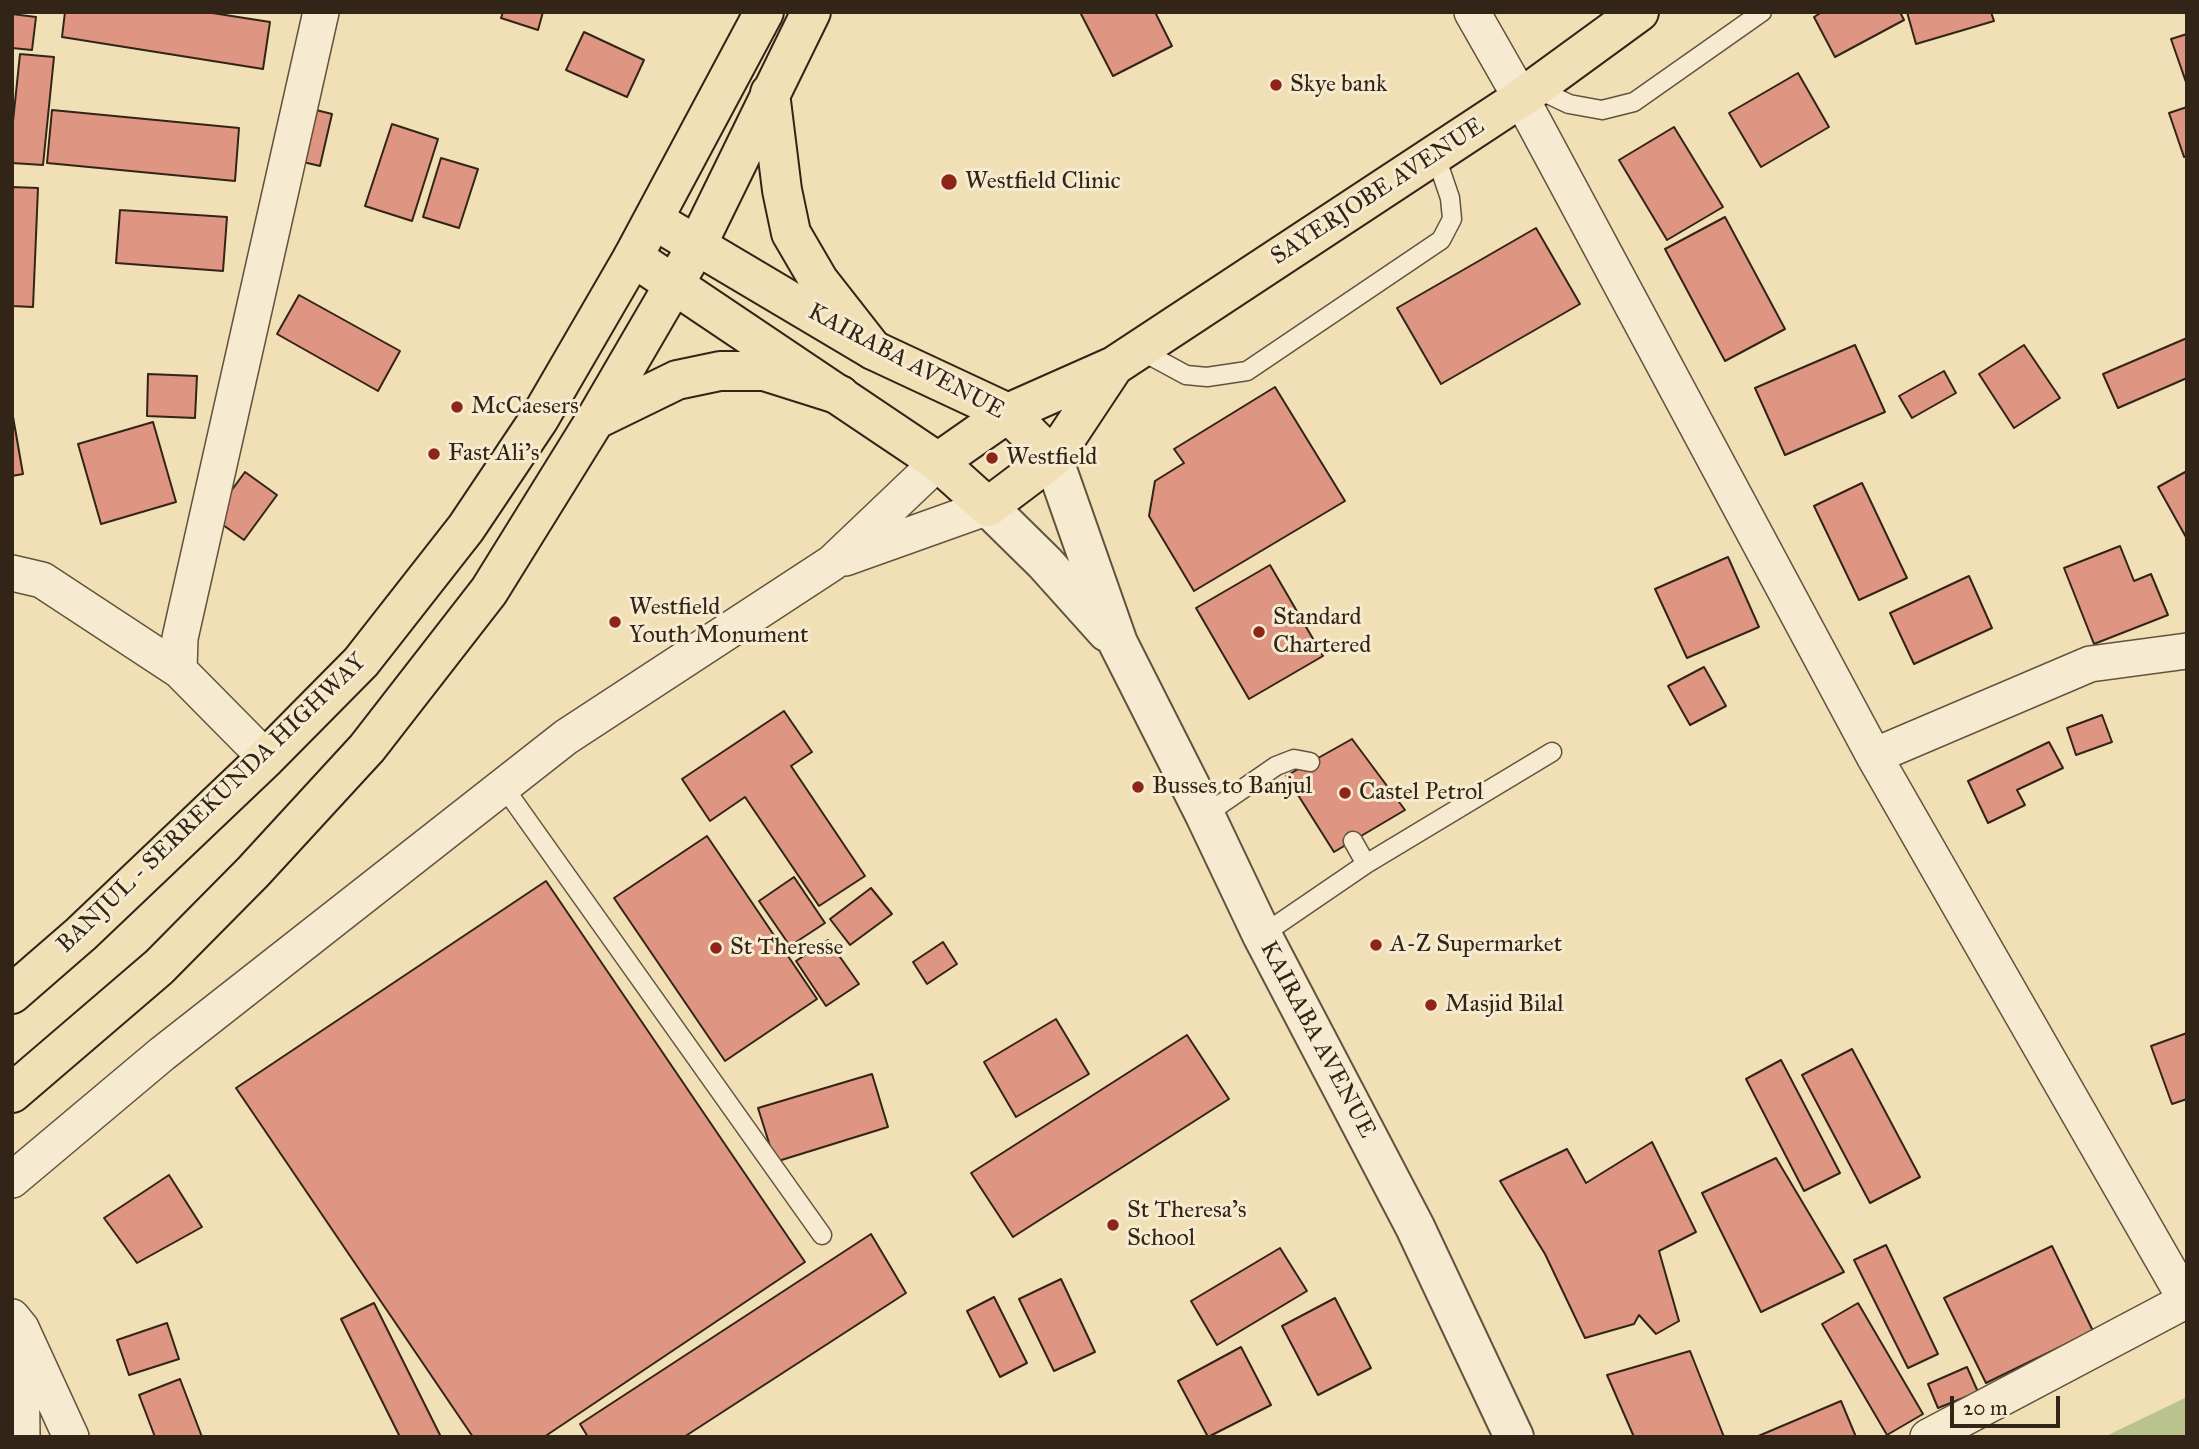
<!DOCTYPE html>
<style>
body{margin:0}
#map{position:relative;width:2199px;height:1449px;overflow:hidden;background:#f1e0b6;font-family:"IM FELL Great Primer",serif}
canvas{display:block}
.frame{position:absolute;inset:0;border:14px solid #322416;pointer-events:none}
.scale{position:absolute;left:1950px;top:1396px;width:110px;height:32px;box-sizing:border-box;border:4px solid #322416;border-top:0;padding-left:9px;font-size:21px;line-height:24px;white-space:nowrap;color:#322416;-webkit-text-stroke:5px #f6ebd0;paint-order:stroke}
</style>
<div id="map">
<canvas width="2199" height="1449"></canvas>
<div class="frame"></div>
<div class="scale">20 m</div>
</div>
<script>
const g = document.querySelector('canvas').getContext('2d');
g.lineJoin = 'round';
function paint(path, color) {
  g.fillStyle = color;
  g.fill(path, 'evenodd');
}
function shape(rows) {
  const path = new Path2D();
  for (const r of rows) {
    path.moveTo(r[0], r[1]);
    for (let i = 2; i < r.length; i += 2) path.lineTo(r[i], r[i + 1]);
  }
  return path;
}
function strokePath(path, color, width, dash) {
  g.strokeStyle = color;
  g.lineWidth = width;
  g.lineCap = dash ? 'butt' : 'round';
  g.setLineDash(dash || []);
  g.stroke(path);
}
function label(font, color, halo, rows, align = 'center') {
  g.font = font + ' "IM FELL Great Primer",serif';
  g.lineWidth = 6;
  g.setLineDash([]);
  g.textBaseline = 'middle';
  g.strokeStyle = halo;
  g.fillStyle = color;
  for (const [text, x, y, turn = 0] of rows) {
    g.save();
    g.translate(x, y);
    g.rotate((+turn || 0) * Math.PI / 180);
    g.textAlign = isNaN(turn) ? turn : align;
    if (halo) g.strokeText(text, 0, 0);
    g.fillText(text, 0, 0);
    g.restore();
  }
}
paint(shape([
 [2187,1397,2187,1437,2104,1437]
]), '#bac28e');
const building = shape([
 [65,12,206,12,270,22,263,69,62,37,65,12],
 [503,12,543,12,538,30,501,18,503,12],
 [1084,12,1155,12,1172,46,1113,76,1081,14,1084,12],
 [1822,12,1900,12,1904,20,1835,57,1814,17,1822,12],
 [1907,12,1991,12,1994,21,1916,44,1907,12],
 [12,14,36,17,32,50,12,48,12,14],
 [584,32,644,60,627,97,566,70,584,32],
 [2187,34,2187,85,2171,39,2187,34],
 [20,54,54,57,43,165,12,163,12,131,20,54],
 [1798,73,1829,127,1761,167,1729,113,1798,73],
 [2187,107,2187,156,2184,157,2169,113,2187,107],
 [52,110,239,128,235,181,47,163,52,110],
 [316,110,332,114,320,166,303,162,316,110],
 [392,124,438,139,412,221,365,206,392,124],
 [1674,127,1723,207,1667,240,1619,160,1674,127],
 [441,158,478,169,459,228,423,217,441,158],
 [12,187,38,188,33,307,12,306,12,187],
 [120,210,227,217,223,271,116,263,120,210],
 [1725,217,1785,329,1725,361,1665,249,1725,217],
 [1536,228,1580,304,1441,384,1397,308,1536,228],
 [299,295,400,351,378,391,277,334,299,295],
 [2187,338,2187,378,2118,408,2103,374,2187,338],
 [1855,345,1885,412,1785,455,1755,388,1855,345],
 [2024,345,2060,398,2014,428,1979,374,2024,345],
 [1944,371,1956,393,1912,418,1899,396,1944,371],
 [148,374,197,376,195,418,147,416,148,374],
 [1275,387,1345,501,1194,591,1149,516,1155,481,1184,463,1174,449,1275,387],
 [12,411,23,474,12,476,12,411],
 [153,422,176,502,101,524,78,444,153,422],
 [2187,471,2187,539,2158,487,2187,471],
 [245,472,277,495,244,540,212,517,245,472],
 [1862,483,1907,578,1859,600,1814,506,1862,483],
 [2120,546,2134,581,2151,574,2168,615,2094,644,2064,568,2120,546],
 [1728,557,1759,627,1687,658,1655,589,1728,557],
 [1270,565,1323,656,1249,699,1196,608,1270,565],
 [1969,576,1992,628,1914,664,1890,613,1969,576],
 [1704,667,1726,706,1690,725,1668,686,1704,667],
 [784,711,812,752,791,766,865,876,819,906,745,797,710,821,682,779,784,711],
 [2102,715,2112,742,2076,755,2067,728,2102,715],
 [1352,739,1405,810,1334,852,1286,776,1352,739],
 [2049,742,2063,768,2017,790,2025,805,1988,823,1968,781,2049,742],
 [707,836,817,999,725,1061,614,898,707,836],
 [794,877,825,923,790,946,759,901,794,877],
 [546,881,805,1262,544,1437,473,1437,236,1088,546,881],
 [871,888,892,914,850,945,830,919,871,888],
 [828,940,859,984,826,1006,796,961,828,940],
 [943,942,957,964,927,984,913,962,943,942],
 [1056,1019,1089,1074,1016,1117,984,1062,1056,1019],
 [2187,1033,2187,1099,2172,1104,2151,1046,2187,1033],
 [1187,1035,1229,1099,1013,1237,971,1173,1187,1035],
 [1852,1049,1920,1177,1870,1203,1802,1075,1852,1049],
 [1781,1060,1840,1173,1804,1191,1746,1079,1781,1060],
 [872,1074,888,1127,775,1162,758,1108,872,1074],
 [1652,1142,1696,1232,1659,1251,1679,1321,1656,1334,1639,1315,1634,1324,1585,1338,1545,1254,1500,1181,1567,1149,1586,1183,1652,1142],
 [1776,1158,1844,1272,1761,1312,1702,1193,1776,1158],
 [169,1175,202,1227,137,1263,104,1218,169,1175],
 [871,1234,906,1293,684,1437,588,1437,580,1424,871,1234],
 [1886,1245,1938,1354,1908,1368,1854,1260,1886,1245],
 [2052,1246,2093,1331,1986,1383,1944,1298,2052,1246],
 [1280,1248,1307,1291,1217,1345,1191,1301,1280,1248],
 [1061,1279,1095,1352,1054,1371,1019,1299,1061,1279],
 [994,1297,1027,1363,1000,1377,967,1311,994,1297],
 [1335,1298,1371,1368,1318,1395,1282,1326,1335,1298],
 [374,1303,441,1437,400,1437,341,1319,374,1303],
 [1858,1303,1923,1414,1887,1435,1822,1324,1858,1303],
 [167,1323,179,1359,129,1375,117,1340,167,1323],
 [1241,1347,1271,1405,1208,1437,1178,1381,1241,1347],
 [1690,1351,1724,1437,1634,1437,1607,1375,1690,1351],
 [1967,1367,1978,1392,1938,1408,1928,1384,1967,1367],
 [180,1379,202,1437,155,1437,139,1395,180,1379],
 [1841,1401,1856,1437,1756,1437,1841,1401]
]);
paint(building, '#de9581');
strokePath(building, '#322416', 2);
const service = shape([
 [1535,88,1569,104,1602,110,1634,102,1762,12],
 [1138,349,1186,375,1207,377,1247,371,1441,240,1452,219,1450,198,1435,154],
 [503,786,822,1235],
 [1205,815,1276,766,1294,759,1310,762],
 [1353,841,1366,864],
 [1262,935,1366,864,1552,752]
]);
const minor = shape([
 [1472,12,1521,98,1874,756,2186,1300],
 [845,558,988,507],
 [12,573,42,580,179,670],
 [1874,756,2090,664,2187,651],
 [266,758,179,670,180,638,321,12],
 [12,1180,162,1054,566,737,832,563,938,462],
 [12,1317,21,1328,71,1437],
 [21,1342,22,1437],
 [1928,1437,2187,1300]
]);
const tertiary = shape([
 [1053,458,1118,643,1205,815,1262,935,1415,1227,1514,1437],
 [988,507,1045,563,1107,632]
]);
const primary = shape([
 [654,220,873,350,1008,413,1053,458],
 [633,257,938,462,988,507,1053,458,1114,366],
 [938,462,1008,413,1114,366,1521,98,1639,12]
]);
const trunk = shape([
 [770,93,782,190,791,233,819,281,873,350],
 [595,420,677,380,720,371,764,371,840,395],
 [12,994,81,934,266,758,361,662,466,528,539,419,633,257,764,12],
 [12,1093,159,967,253,872,367,748,489,591,595,420,697,245,811,12]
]);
strokePath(service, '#62533e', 21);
strokePath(minor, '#62533e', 38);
strokePath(tertiary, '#62533e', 42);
strokePath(primary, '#322416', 42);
strokePath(trunk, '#322416', 42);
strokePath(service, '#f6ebd0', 18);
strokePath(minor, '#f6ebd0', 35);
strokePath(tertiary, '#f6ebd0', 38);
strokePath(primary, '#f1e0b6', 38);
strokePath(trunk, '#f1e0b6', 38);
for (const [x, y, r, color] of [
 [1276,85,7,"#8f2418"],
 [949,182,9,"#8f2418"],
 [457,407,7,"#8f2418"],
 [434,454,7,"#8f2418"],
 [992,458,7,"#8f2418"],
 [615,622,7,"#8f2418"],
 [1259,632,7,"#8f2418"],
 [1138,787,7,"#8f2418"],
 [1345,793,7,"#8f2418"],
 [1376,945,7,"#8f2418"],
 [716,948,7,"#8f2418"],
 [1431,1005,7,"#8f2418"],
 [1113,1225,7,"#8f2418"]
]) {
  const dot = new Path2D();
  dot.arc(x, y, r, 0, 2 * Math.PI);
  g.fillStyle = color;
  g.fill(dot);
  strokePath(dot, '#f6ebd0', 2.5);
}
label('24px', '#322416', '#f6ebd0', [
 ["Skye bank",1290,85],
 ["Westfield Clinic",965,182],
 ["McCaesers",471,407],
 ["Fast Ali's",448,454],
 ["Westfield",1006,458],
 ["Westfield",629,608],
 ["Youth Monument",629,636],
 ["Standard",1273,618],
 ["Chartered",1273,646],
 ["Busses to Banjul",1152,787],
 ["Castel Petrol",1359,793],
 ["A-Z Supermarket",1390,945],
 ["St Theresse",730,948],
 ["Masjid Bilal",1445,1005],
 ["St Theresa's",1127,1211],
 ["School",1127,1239]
], 'left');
label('24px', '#322416', '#f6ebd0', [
 ["SAYERJOBE AVENUE",1378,192,-33],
 ["KAIRABA AVENUE",906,362,28],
 ["BANJUL - SERREKUNDA HIGHWAY",212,804,-44],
 ["KAIRABA AVENUE",1317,1040,62]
]);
</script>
